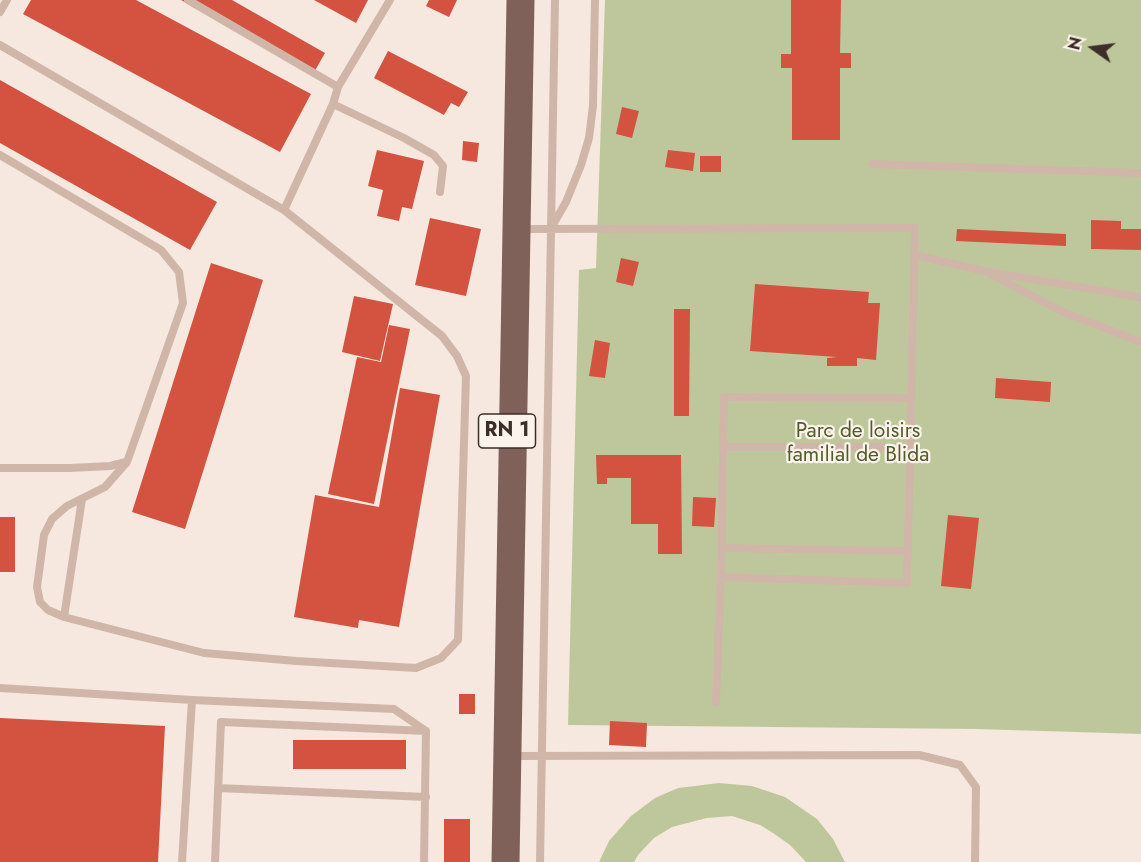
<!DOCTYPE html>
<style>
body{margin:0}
#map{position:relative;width:1141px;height:862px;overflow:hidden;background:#f6e8df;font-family:Jost,sans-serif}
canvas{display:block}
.north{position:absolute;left:1063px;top:18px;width:60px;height:60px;-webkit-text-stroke:4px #fcf3ec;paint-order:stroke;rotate:284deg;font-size:16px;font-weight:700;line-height:24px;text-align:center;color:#3c2d29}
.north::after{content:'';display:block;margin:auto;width:21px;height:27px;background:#3c2d29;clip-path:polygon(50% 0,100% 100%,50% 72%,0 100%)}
</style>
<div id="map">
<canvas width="1141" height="862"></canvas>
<div class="north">N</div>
</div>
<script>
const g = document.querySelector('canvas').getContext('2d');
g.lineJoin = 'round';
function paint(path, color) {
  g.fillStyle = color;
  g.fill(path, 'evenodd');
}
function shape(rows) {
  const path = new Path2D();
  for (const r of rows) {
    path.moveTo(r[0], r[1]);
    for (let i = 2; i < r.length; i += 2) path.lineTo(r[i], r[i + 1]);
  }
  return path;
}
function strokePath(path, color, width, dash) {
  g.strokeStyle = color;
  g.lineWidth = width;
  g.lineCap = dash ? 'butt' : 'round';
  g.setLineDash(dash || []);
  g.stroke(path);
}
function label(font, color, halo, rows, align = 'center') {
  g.font = font + ' Jost,sans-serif';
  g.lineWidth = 4.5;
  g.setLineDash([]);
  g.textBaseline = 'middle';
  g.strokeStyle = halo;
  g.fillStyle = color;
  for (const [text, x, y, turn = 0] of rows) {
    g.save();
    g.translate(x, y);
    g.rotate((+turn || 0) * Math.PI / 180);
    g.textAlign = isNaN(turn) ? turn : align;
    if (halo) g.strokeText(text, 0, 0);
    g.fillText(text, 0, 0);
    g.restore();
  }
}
paint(shape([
 [605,0,1141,0,1141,734,976,729,568,725,579,270,596,268],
 [719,783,752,786,785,797,817,819,833,839,845,862,806,862,790,845,773,833,760,825,732,816,707,818,672,827,654,838,638,855,634,862,599,862,609,841,631,816,655,798,678,788]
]), '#bec79c');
paint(shape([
 [31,0,136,0,311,94,280,152,23,14],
 [181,0,232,0,325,53,313,74],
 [314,0,368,0,356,23],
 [429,0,457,0,449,17,426,6],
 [791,0,841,0,840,53,851,53,851,68,840,68,840,140,792,140,792,68,781,68,781,54,791,54],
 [388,51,468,92,459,107,451,103,444,115,374,78],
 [0,80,217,202,190,250,0,143],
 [622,107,639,111,632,138,616,134],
 [463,141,479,143,477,162,462,160],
 [377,150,424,161,412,209,402,207,399,221,377,216,383,190,368,186],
 [668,150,695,153,693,171,665,167],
 [700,156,721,156,721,172,700,172],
 [430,218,481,229,466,296,415,285],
 [1091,220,1121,221,1121,229,1141,229,1141,250,1091,249],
 [957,229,1066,234,1066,246,956,241],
 [621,258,639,262,633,286,616,282],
 [211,263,263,280,185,529,132,512],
 [755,284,869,292,868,303,880,303,876,360,857,358,857,366,827,366,827,358,837,357,750,351],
 [354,296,393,304,380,361,342,352],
 [674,309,690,309,689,416,674,416],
 [389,325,410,329,374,504,328,494,357,357,381,362],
 [595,340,610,343,605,378,589,376],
 [996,378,1051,382,1050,402,995,398],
 [400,388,440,395,399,627,359,620,358,628,294,617,315,495,379,507],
 [596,455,681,455,682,554,658,554,658,524,631,524,631,478,607,478,607,484,597,484],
 [693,497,716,498,714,527,692,526],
 [948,515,979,518,971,589,941,586],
 [0,517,15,517,15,572,0,572],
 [459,694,475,694,475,714,459,714],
 [0,718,165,726,158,862,0,862],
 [610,721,647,723,646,747,609,745],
 [293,740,406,740,406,769,293,769],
 [444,819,470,819,470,862,444,862]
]), '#d35240');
strokePath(shape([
 [188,0,338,87],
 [0,12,7,0],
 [0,45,284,210,442,336,457,356,466,376,458,640,441,658,416,668,296,661,204,653,64,617,48,610,40,602,37,587,44,535,52,519,67,506,105,487,127,462,183,303,179,272,161,250,0,155],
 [333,104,404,138,434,155,443,166,440,192],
 [872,164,1141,173],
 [284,210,333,104,338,87,390,0],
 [551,228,566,202,581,165,589,138,593,106,595,0],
 [523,229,915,228,907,583,721,577],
 [915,255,984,271,1141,297],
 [992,275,1063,312,1141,342],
 [723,447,910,447],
 [0,468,70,468,110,466,126,462],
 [721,548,908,551],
 [64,617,82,499],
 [0,688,192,700,394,709,426,731],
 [716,702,721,577,724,397,912,398],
 [514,756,919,755,960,765,976,787,975,862],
 [218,788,426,797],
 [182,862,192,700],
 [215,862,221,722,426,731],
 [424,862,426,731],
 [540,862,555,0]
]), '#d0b6a9', 8);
strokePath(shape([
 [499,862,514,0],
 [512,862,527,0]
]), '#806159', 15);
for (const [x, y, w] of [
 [507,431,57]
]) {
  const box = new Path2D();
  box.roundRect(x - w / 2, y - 17, w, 34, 4.5);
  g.fillStyle = '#fcf3ec';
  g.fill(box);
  strokePath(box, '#3c2d29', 1.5);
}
label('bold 20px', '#3c2d29', null, [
 ["RN 1",507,431]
]);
label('21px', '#515d2a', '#fcf3ec', [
 ["Parc de loisirs",858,432],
 ["familial de Blida",858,456]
]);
</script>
